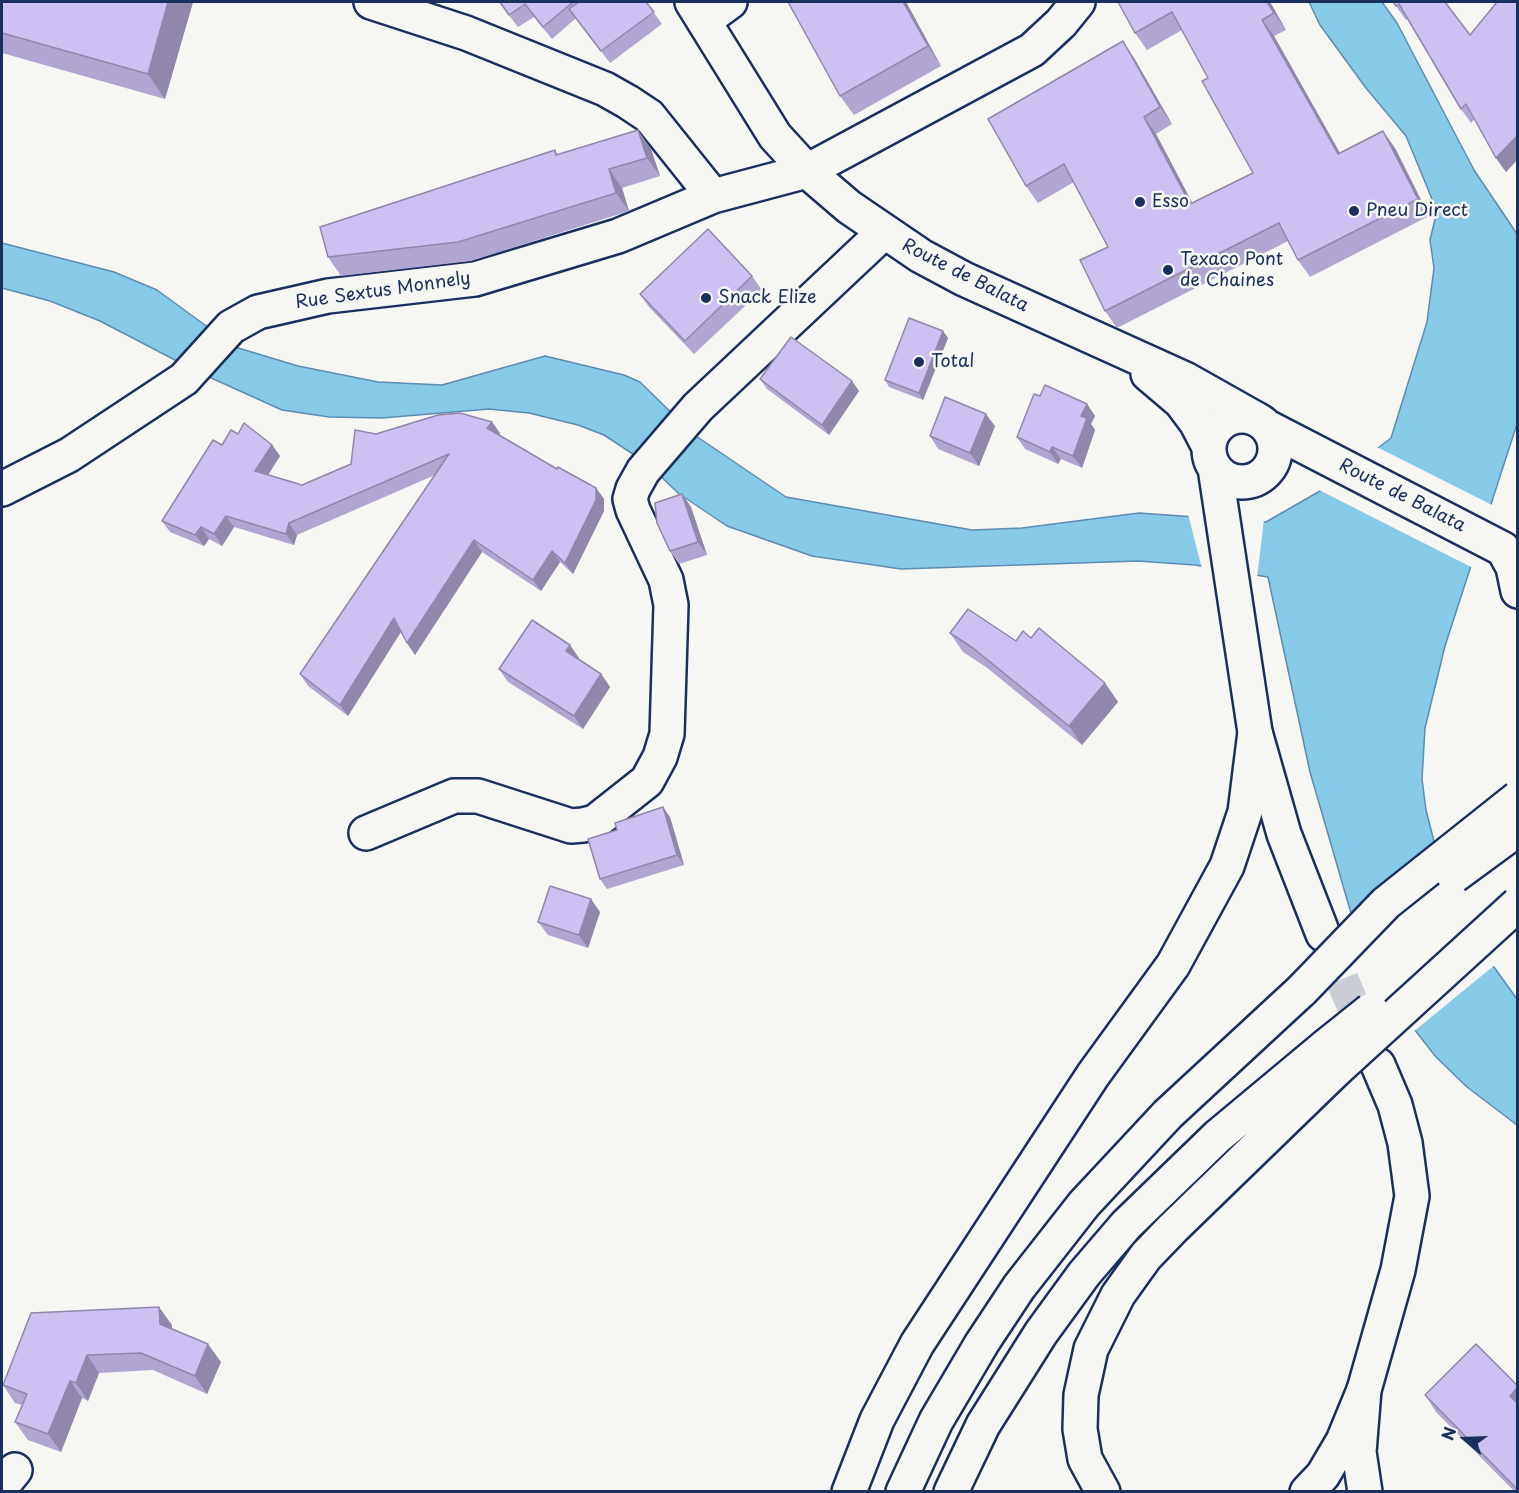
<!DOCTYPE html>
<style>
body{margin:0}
#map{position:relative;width:1519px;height:1493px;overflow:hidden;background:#f6f6f2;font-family:"Playpen Sans",sans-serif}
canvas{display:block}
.frame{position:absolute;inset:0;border:3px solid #1b2f5e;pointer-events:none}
.north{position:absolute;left:1435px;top:1409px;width:60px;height:60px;-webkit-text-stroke:4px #f6f6f2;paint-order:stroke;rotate:289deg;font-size:16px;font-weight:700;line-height:24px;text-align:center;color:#1b2f5e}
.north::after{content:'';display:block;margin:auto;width:21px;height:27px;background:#1b2f5e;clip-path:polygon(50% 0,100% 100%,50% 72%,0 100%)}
</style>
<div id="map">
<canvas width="1519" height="1493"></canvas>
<div class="frame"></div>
<div class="north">N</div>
</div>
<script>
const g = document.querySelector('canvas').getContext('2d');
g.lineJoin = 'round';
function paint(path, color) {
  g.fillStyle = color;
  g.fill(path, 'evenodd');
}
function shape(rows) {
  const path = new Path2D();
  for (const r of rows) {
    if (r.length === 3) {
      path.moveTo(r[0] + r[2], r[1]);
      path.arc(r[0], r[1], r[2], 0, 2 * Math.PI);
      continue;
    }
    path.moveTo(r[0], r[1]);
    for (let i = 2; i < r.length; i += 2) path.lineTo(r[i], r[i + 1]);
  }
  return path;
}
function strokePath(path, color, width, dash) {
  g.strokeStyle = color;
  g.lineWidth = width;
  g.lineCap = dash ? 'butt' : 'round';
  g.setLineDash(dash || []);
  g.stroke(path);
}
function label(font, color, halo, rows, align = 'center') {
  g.font = font + ' "Playpen Sans",sans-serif';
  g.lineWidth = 5;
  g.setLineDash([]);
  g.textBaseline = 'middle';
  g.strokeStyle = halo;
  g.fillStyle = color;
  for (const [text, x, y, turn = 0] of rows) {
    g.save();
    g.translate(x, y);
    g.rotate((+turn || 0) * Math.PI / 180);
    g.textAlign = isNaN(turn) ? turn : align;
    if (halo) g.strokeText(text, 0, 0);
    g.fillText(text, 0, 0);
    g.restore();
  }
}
const water = shape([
 [1309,2,1382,2,1397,23,1474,170,1517,234,1517,424,1445,646,1425,728,1422,779,1426,810,1445,884,1481,949,1517,999,1517,1125,1467,1087,1436,1057,1407,1020,1353,920,1310,772,1268,577,1195,565,1138,561,901,569,812,556,727,526,678,493,648,464,604,435,578,425,529,413,489,409,382,418,329,417,282,410,198,372,100,321,50,301,2,288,2,243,114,272,157,290,235,347,298,366,378,382,442,385,545,356,624,375,640,382,693,434,786,497,972,530,1022,528,1139,513,1266,522,1327,487,1391,438,1427,322,1434,268,1430,240,1437,211,1406,136,1366,88,1320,25,1309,2]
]);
paint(water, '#87cae8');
strokePath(water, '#5c8cb1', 1.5);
paint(shape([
 [1375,446,1496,507,1475,569,1317,489],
 [1188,514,1264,519,1257,578,1202,569],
 [1437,844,1447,883,1496,964,1413,1032,1372,969,1349,917]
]), '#f6f6f2');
strokePath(shape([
 [1323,934,1370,1046]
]), '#caced4', 33, [33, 16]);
const minor = shape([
 [371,2,466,33,605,89,628,102,649,116,713,196],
 [704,21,730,2],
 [2,489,69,455,184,379,231,327,258,312,328,296,475,279,618,236,713,196,807,171,1032,50,1061,23,1078,2],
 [366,833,454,796,478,796,571,826,583,825,595,822,647,781,660,757,667,734,671,605,666,580,633,510,630,499,633,489,643,471,698,407,884,232],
 [2,1486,15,1470]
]);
const major = shape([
 [692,2,775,136,807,171,849,207,921,256,964,279,1185,379,1256,419],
 [1148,374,1181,402,1196,422,1209,447],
 [1242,449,33],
 [1267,427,1503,549],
 [1215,468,1255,732,1284,834,1323,934],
 [1503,549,1513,567,1518,591],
 [1365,1492,1359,1452,1364,1390,1398,1270,1412,1196,1405,1143,1395,1105,1378,1065]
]);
const highway = shape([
 [849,1492,877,1420,917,1344,1093,1075,1173,965,1227,866,1245,812,1255,732],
 [903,1492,936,1421,982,1343,1019,1287,1084,1204,1168,1114,1302,990],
 [951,1492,983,1425,1041,1333,1084,1274,1126,1225,1218,1136,1326,1046],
 [1103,1492,1085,1459,1080,1429,1081,1395,1091,1349,1118,1295,1146,1256,1173,1228,1336,1070],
 [1307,1492,1323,1475,1343,1441,1364,1390]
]);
strokePath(minor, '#1b2f5e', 38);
strokePath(major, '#1b2f5e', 38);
strokePath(highway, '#1b2f5e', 38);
strokePath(minor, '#f6f6f2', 33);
strokePath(major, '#f6f6f2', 33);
strokePath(highway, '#f6f6f2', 33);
const highwayBridge = shape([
 [1454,876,1518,829],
 [1302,990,1386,903,1518,798],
 [1326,1046,1371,1010],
 [1336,1070,1518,904]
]);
strokePath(highwayBridge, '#1b2f5e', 38, []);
strokePath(highwayBridge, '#f6f6f2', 33);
paint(shape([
 [2,2,193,2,165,99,2,53],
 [499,2,646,2,662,24,610,63,576,18,552,39,534,17,518,27],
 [906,2,941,66,854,115,840,96],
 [1118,2,1270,2,1286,30,1274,36,1340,153,1395,148,1429,216,1310,277,1298,260,1288,241,1117,328,1105,311,1108,247,1074,182,1038,203,1026,186,1134,58,1172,124,1156,134,1192,203,1253,173,1208,78,1182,30,1147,50,1135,33],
 [1393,2,1470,35,1518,2,1518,159,1506,172,1496,158,1475,119,1471,123,1461,109,1408,19,1406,20],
 [651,149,660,176,622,188,629,211,471,261,341,276,328,257,555,150,558,155],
 [752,276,762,290,694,354,649,307,640,294],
 [948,338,923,400,889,387,885,380],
 [760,379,852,381,859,391,829,435,767,389],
 [1040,396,1087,404,1095,416,1091,424,1095,430,1082,468,1061,459,1058,464,1025,449,1017,437],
 [492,422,500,433,499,435,557,469,596,488,604,499,604,511,573,574,560,562,541,591,482,552,415,655,401,632,348,716,308,686,300,674,435,475,297,535,294,545,234,527,222,546,209,539,204,546,170,532,162,521,222,445,238,434,272,445,280,456,268,475,302,485,351,464,376,434],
 [995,426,979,466,938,449,930,436],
 [682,494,691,507,707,555,679,564,670,551],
 [950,633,1016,641,1105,683,1118,702,1082,745,986,667,963,652],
 [579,658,578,659,601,674,610,687,583,729,508,682,499,669],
 [670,817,684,865,607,889,600,879],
 [600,912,588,948,548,935,538,922],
 [172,1325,172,1329,221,1362,207,1394,153,1370,99,1373,88,1401,82,1398,61,1452,28,1440,15,1422,22,1405,15,1403,3,1385],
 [1518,1386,1518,1491,1514,1491,1436,1412,1425,1395]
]), '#b0a6d1');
paint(shape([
 [168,2,193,2,165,99,148,74],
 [903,2,906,2,941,66,928,46],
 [1267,2,1270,2,1286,30,1274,13],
 [1262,20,1274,36,1350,171,1338,154],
 [1123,41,1134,58,1172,124,1160,107],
 [1144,117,1156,134,1202,221,1190,204],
 [638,130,651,149,660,176,647,158],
 [1383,131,1395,148,1429,216,1418,199],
 [1516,137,1518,139,1518,159,1506,172,1496,158],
 [609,169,622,188,629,211,616,193],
 [943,331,948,338,923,400,919,393],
 [852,381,859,391,829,435,822,425],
 [1087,404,1095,416,1091,424,1095,430,1082,468,1073,456,1081,416],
 [986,414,995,426,979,466,970,453],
 [492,422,500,433,495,439,487,428],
 [272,445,280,456,263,483,255,471],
 [1052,447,1061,459,1058,464,1050,452],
 [596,488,604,499,604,511,573,574,565,563],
 [682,494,691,507,707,555,698,542],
 [226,516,234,527,222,546,214,534],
 [289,523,297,535,294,545,286,534],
 [201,527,209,539,204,546,195,535],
 [474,540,482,552,415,655,407,643],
 [552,551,560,562,541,591,533,580],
 [394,618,402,630,348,716,340,705],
 [570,645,579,658,575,663,566,651],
 [601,674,610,687,583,729,574,716],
 [1105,683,1118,702,1082,745,1069,726],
 [663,807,670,817,684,865,677,855],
 [591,899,600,912,588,948,579,935],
 [159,1307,172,1325,172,1342,160,1324],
 [208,1344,221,1362,207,1394,195,1376],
 [87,1355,99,1373,88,1401,76,1383],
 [70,1381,82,1398,61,1452,48,1434],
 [1518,1387,1518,1407,1510,1396]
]), '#9087aa');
const building = shape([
 [2,2,168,2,148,74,2,33,2,2],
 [500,2,573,2,543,27,525,4,509,15,500,2],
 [579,2,646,2,654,12,601,51,569,9,579,2],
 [788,2,903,2,928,46,840,96,788,2],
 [1118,2,1267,2,1274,13,1262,20,1338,154,1383,131,1418,199,1298,260,1279,223,1105,311,1080,260,1108,247,1064,164,1026,186,988,119,1123,41,1160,107,1144,117,1190,204,1253,173,1202,81,1208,78,1172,12,1135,33,1118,2],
 [1393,2,1445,2,1470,35,1497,2,1518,2,1518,138,1516,137,1496,158,1466,104,1461,109,1399,4,1396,6,1393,2],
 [638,130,647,158,609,169,616,193,458,242,328,257,320,227,555,150,556,155,638,130],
 [708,229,752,276,685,341,640,294,708,229],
 [909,318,943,331,919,393,885,380,909,318],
 [791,337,852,381,822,425,760,379,791,337],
 [1045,385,1087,404,1081,416,1087,418,1073,456,1052,447,1050,452,1017,437,1034,394,1040,396,1045,385],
 [945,397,986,414,970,453,930,436,945,397],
 [460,413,492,422,487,428,557,469,558,467,596,488,596,500,565,563,552,551,533,580,474,540,407,643,394,618,340,705,300,674,449,454,289,523,286,534,226,516,214,534,201,527,195,535,162,521,213,440,222,445,231,430,238,434,244,423,272,445,255,471,302,485,351,464,355,430,376,434,438,415,460,413],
 [682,494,698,542,670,551,657,523,655,503,682,494],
 [968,609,1016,641,1023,631,1031,638,1039,628,1105,683,1069,726,973,648,950,633,968,609],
 [532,620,570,645,566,651,601,674,574,716,499,669,532,620],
 [663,807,677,855,600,879,588,839,617,830,615,823,663,807],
 [550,886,591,899,579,935,538,922,550,886],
 [159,1307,160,1324,208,1344,195,1376,141,1353,87,1355,76,1383,70,1381,48,1434,15,1422,27,1394,3,1385,31,1313,159,1307],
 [1476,1344,1518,1386,1518,1387,1510,1396,1518,1404,1518,1490,1425,1395,1476,1344]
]);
paint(building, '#cdc1f3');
strokePath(building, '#9087aa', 1.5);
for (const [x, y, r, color] of [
 [1140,202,6,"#1b2f5e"],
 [1354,211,6,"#1b2f5e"],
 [1168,270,6,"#1b2f5e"],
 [706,298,6,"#1b2f5e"],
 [919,362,6,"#1b2f5e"]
]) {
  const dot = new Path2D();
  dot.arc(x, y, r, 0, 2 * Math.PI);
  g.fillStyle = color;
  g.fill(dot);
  strokePath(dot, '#f6f6f2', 2);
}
label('18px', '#1b2f5e', '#f6f6f2', [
 ["Esso",1152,202],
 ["Pneu Direct",1366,211],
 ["Texaco Pont",1180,260],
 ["de Chaines",1180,281],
 ["Snack Elize",718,298],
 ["Total",931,362]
], 'left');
label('18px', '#1b2f5e', '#f6f6f2', [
 ["Route de Balata",965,276,27],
 ["Rue Sextus Monnely",383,291,-8],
 ["Route de Balata",1402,496,27]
]);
</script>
